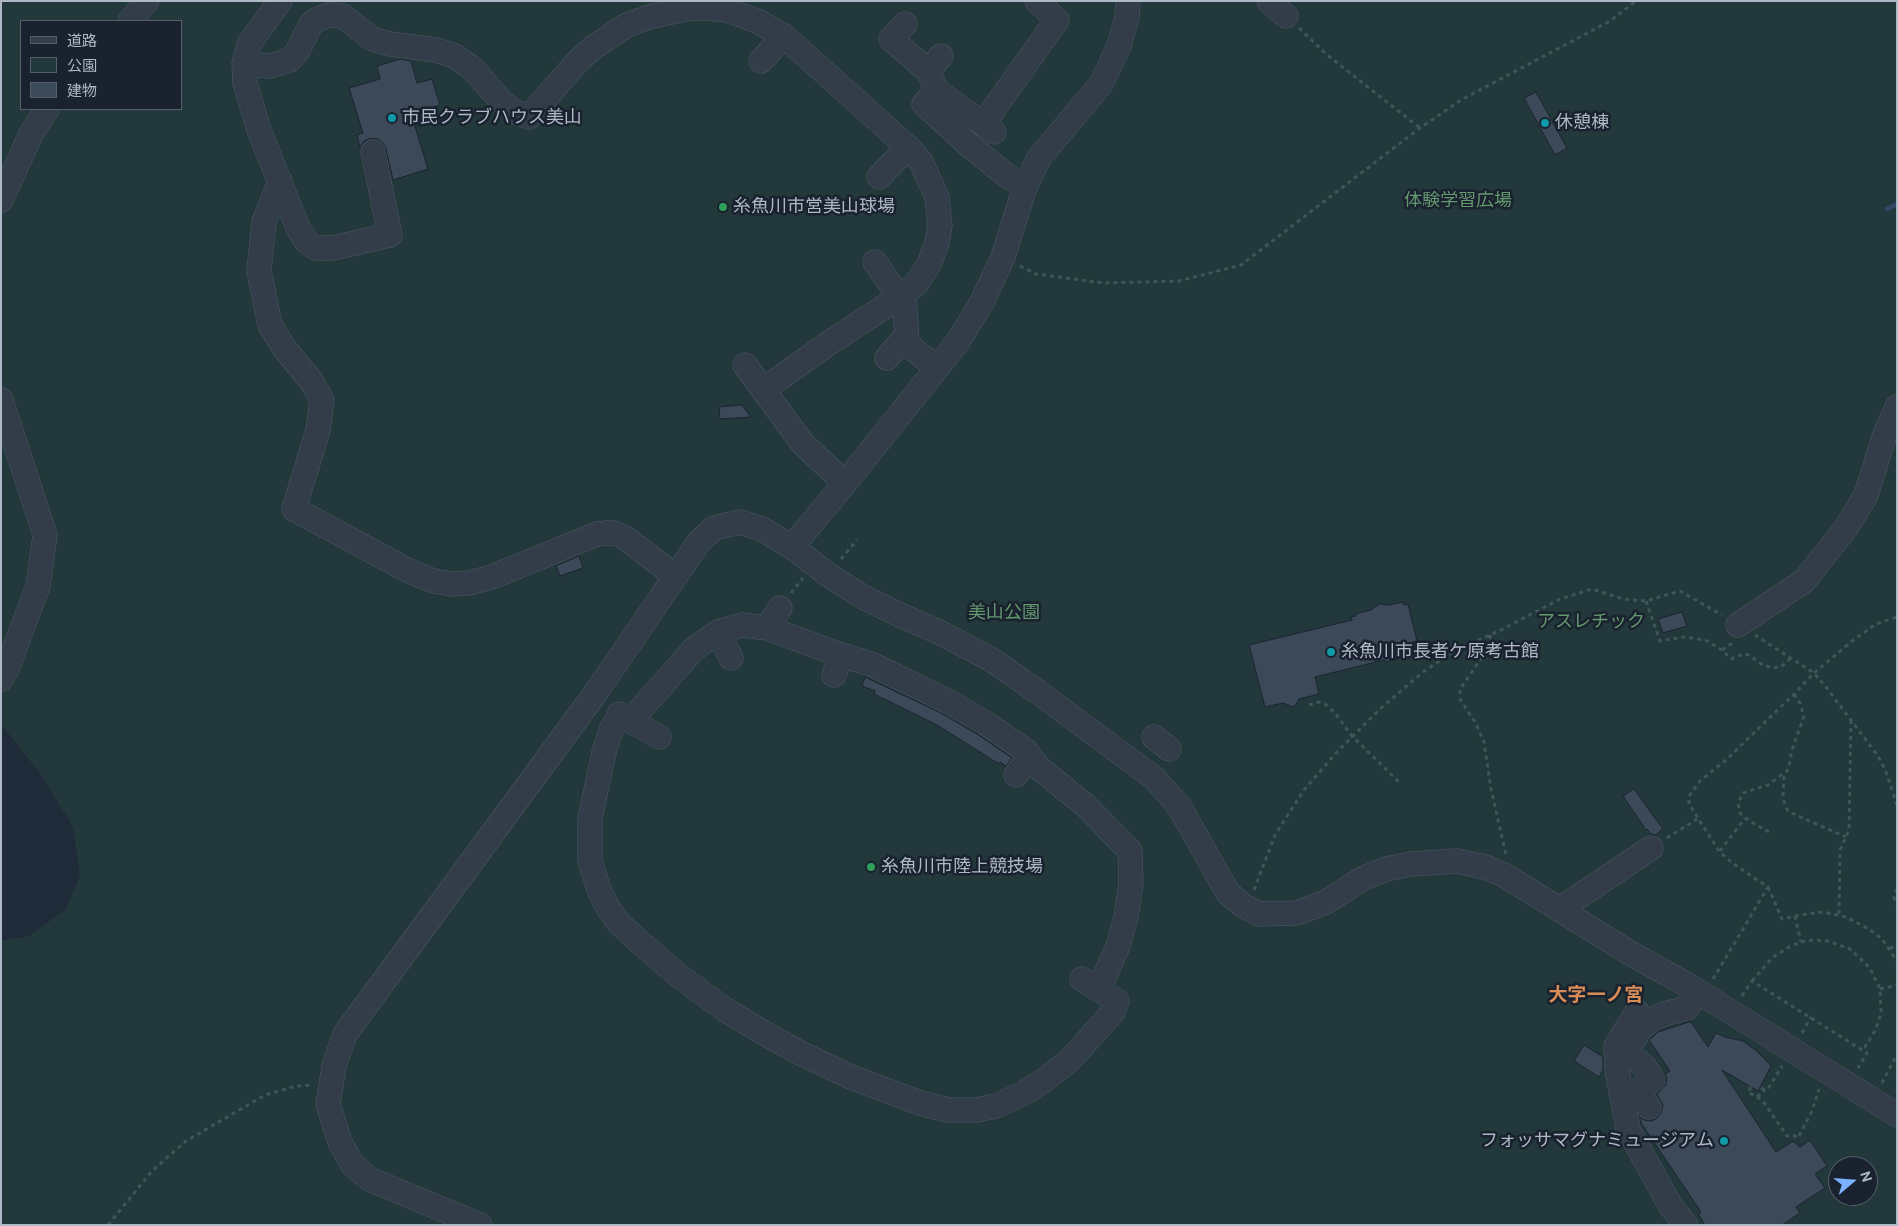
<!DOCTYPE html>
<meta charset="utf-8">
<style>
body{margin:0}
#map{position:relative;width:1898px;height:1226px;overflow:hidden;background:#202b39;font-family:"DM Sans","Noto Sans JP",sans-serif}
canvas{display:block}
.frame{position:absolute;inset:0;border:2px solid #aeb8c6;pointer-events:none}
.legend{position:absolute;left:20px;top:20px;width:162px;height:90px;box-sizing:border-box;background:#19222e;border:1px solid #555e6b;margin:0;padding:6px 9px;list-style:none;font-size:15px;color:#aeb8c6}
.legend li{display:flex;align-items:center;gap:10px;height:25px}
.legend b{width:25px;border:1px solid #555e6b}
.north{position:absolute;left:1828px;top:1156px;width:50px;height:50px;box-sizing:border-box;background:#19222e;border:1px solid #555e6b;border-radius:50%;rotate:72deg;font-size:14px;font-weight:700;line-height:20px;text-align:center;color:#aeb8c6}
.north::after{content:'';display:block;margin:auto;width:18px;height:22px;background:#7cb1fd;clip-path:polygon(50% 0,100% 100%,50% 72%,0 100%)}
</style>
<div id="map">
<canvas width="1898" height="1226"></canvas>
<div class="frame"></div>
<ul class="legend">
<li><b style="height:6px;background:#333d4a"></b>道路</li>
<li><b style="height:14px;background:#22383a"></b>公園</li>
<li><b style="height:14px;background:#3b4959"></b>建物</li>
</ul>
<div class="north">N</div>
</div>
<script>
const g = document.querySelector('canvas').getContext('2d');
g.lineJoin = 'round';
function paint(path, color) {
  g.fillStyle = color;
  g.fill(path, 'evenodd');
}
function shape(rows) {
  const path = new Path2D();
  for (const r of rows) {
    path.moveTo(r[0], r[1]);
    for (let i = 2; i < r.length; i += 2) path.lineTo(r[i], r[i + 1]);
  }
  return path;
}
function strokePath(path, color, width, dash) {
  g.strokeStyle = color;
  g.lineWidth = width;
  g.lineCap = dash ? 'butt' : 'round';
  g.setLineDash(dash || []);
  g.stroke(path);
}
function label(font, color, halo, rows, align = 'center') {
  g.font = font + ' "DM Sans","Noto Sans JP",sans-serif';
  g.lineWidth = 5;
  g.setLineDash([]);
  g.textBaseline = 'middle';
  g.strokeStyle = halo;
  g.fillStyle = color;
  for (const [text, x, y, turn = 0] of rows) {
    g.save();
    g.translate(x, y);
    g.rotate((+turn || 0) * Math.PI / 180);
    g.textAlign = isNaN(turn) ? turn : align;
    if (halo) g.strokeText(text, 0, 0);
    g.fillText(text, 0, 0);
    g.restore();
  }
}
paint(shape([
 [1,1,1897,1,1897,1225,1,1225,1,941,29,936,66,909,80,876,73,827,42,776,1,724],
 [21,21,181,21,181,109,21,109],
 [1838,1166,1868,1166,1868,1196,1838,1196]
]), '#22383a');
strokePath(shape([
 [1887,209,1897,204]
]), '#324762', 5);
const building = shape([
 [400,59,411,61,417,83,432,79,440,105,411,113,428,169,393,180,386,149,383,143,377,139,371,138,364,141,360,147,357,135,363,133,349,88,380,79,377,66,400,59],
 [1536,92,1567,148,1555,155,1524,98,1536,92],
 [742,405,751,417,720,419,719,407,742,405],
 [579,556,583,568,560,576,556,566,579,556],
 [1403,602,1404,605,1408,604,1417,641,1397,646,1400,658,1385,662,1384,660,1315,677,1319,694,1299,699,1297,703,1293,707,1283,703,1265,707,1249,645,1352,620,1351,617,1356,616,1355,614,1371,610,1379,604,1389,605,1403,602],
 [1682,612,1687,626,1663,633,1658,619,1682,612],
 [865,677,941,713,977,734,1012,758,1006,766,1000,762,999,764,937,725,874,694,875,691,862,686,865,677],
 [1634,789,1663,829,1655,835,1651,834,1647,829,1646,830,1623,796,1634,789],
 [1689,1022,1691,1022,1708,1047,1716,1033,1725,1037,1743,1041,1757,1051,1771,1066,1758,1091,1722,1070,1776,1152,1793,1141,1800,1147,1810,1140,1827,1166,1815,1174,1825,1188,1796,1207,1800,1213,1782,1225,1705,1225,1698,1214,1701,1212,1641,1123,1640,1117,1644,1120,1651,1121,1656,1119,1661,1113,1663,1105,1657,1094,1665,1086,1667,1080,1665,1074,1670,1071,1649,1040,1658,1032,1689,1022],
 [1584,1045,1603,1057,1603,1070,1599,1077,1574,1061,1584,1045]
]);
paint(building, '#3b4959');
strokePath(building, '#1b2430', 1);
const minor = shape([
 [280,1,249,44,244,64,245,83,259,130,298,228,306,241,315,248,333,248,390,235,373,152],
 [1269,1,1286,16],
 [130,21,147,1],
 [905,24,891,39,928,71],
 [761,61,784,36],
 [244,64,270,66,290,60,297,52,311,24,318,19,329,15,343,16,372,39,390,44,436,50,455,56,473,69,501,101,515,112,529,117,578,61,594,47,627,25,649,17,685,9,706,8,727,10,757,21,784,36,911,150,921,162,937,197,940,226,937,243,929,264,917,283,904,294,829,343,763,390],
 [935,86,928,71,941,56],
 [983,124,1057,20,1037,1],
 [994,132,936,90,924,104,970,146,1006,175,1025,187],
 [879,177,908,147],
 [280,181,264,222,259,271,270,325,285,349,312,382,322,400,318,430,294,509,407,570,433,581,452,584,469,583,492,577,597,534,607,533,614,533,624,537,675,576],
 [1,200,31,134,47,109],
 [875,262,899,297],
 [904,294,907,339,912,348,937,368],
 [887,358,906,336],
 [745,365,803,444,845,483],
 [1,400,45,535,38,586,7,669,1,679],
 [792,547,854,472,957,343,982,302,1003,257,1025,187,1039,158,1101,84,1119,46,1127,17,1128,1],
 [1738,625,1804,581,1846,528,1866,495,1885,434,1897,407],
 [767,628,780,608],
 [718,632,731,658],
 [834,675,841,655],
 [619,714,659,737],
 [620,715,611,730,604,752,590,818,590,860,599,890,607,906,618,922,637,940,678,975,724,1009,757,1029,800,1053,851,1077,920,1103,948,1110,977,1110,996,1106,1024,1093,1043,1081,1070,1060,1113,1012,1117,1001,1082,979],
 [633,722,640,710,694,649,718,632,742,625,767,628,835,653,871,664,947,701,984,722,1026,751,1038,767,1086,806,1130,851,1131,883,1126,917,1118,946,1099,989],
 [1154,737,1169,749],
 [1016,775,1030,756],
 [1560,909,1651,848],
 [1637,1012,1616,1046,1617,1070,1628,1129,1670,1205,1686,1225],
 [1649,1107,1638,1091,1653,1080,1644,1066,1626,1052,1640,1029,1651,1020,1664,1014,1687,1008,1697,991],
 [480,1225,369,1179,352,1164,340,1142,328,1104,334,1066,345,1034,592,698,699,542,714,528,740,522,762,529,792,547,827,574,863,597,902,616,939,632,992,660,1038,692,1154,778,1179,806,1228,893,1244,906,1259,914,1297,913,1326,902,1362,879,1386,869,1411,864,1457,861,1485,867,1504,875,1630,953,1691,987,1897,1115]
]);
strokePath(minor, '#4e5864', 25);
strokePath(shape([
 [1299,28,1326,54,1420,128],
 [1020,266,1036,274,1103,283,1179,281,1241,265,1420,128,1461,100,1610,21,1636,1],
 [841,559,857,540],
 [791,593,803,578],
 [1646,601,1660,641,1683,637,1705,640,1722,650,1731,659,1743,654,1749,655,1761,664,1772,668,1781,667,1791,658],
 [1491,635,1485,653,1460,689,1460,699,1475,722,1484,742,1491,789,1506,855],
 [1755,635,1814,673,1826,687,1878,756,1885,769,1897,805],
 [1722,650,1732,643],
 [1794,694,1800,703,1804,716,1792,750,1789,766,1784,777,1783,798,1785,805,1788,811,1796,815,1846,837],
 [1309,705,1319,702,1325,704,1335,713,1352,736,1401,784],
 [1769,832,1745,818,1740,813,1738,803,1743,793,1768,785,1784,773],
 [1667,838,1697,819],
 [1720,851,1745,818],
 [1768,887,1782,919,1800,915,1823,912,1846,917,1869,929,1882,939,1897,961],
 [1897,889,1894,898,1897,905],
 [1254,890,1275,835,1304,790,1336,753,1380,709,1423,672,1456,650,1499,631,1560,599,1592,589,1623,599,1646,601,1680,591,1722,615],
 [1839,914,1840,850,1849,830,1851,720],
 [1795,916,1801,942],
 [1890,949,1897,944],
 [1713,979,1768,887,1732,863,1719,851,1689,804,1689,796,1700,781,1726,760,1794,694,1814,673,1851,642,1876,624,1897,617],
 [1752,981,1773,957,1789,947,1801,942,1814,940,1828,941,1850,949,1870,968,1880,989,1881,1013,1876,1029,1863,1050],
 [1880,989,1897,985],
 [1742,996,1752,981,1787,1003,1867,1053,1858,1068],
 [1802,1033,1811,1017],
 [1882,1083,1897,1054],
 [1751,1087,1748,1092,1762,1100,1787,1136,1793,1135,1798,1138,1812,1111,1819,1089],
 [1761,1088,1765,1090,1769,1087,1782,1066],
 [1757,1097,1765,1090],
 [108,1225,152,1171,186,1141,265,1095,296,1086,312,1085]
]), '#3f5558', 3, [4, 4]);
strokePath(minor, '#333d4a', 24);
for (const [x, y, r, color] of [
 [392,118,5,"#0f9aa8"],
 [1545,123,5,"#0f9aa8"],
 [723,207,5,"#2e9e5b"],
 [1331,652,5,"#0f9aa8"],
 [871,867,5,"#2e9e5b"],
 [1724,1141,5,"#0f9aa8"]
]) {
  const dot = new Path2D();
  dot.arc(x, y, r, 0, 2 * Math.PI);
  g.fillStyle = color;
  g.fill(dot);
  strokePath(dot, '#19222e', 2);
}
label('18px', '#aeb8c6', '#19222e', [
 ["市民クラブハウス美山",402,118],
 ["休憩棟",1555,123],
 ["糸魚川市営美山球場",733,207],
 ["糸魚川市長者ケ原考古館",1341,652],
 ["糸魚川市陸上競技場",881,867],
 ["フォッサマグナミュージアム",1714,1141,"right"]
], 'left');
label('18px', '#64986f', '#19222e', [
 ["体験学習広場",1458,201],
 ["美山公園",1004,613],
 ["アスレチック",1591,622]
]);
label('bold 19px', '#d88c57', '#19222e', [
 ["大字一ノ宮",1596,996]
]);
</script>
